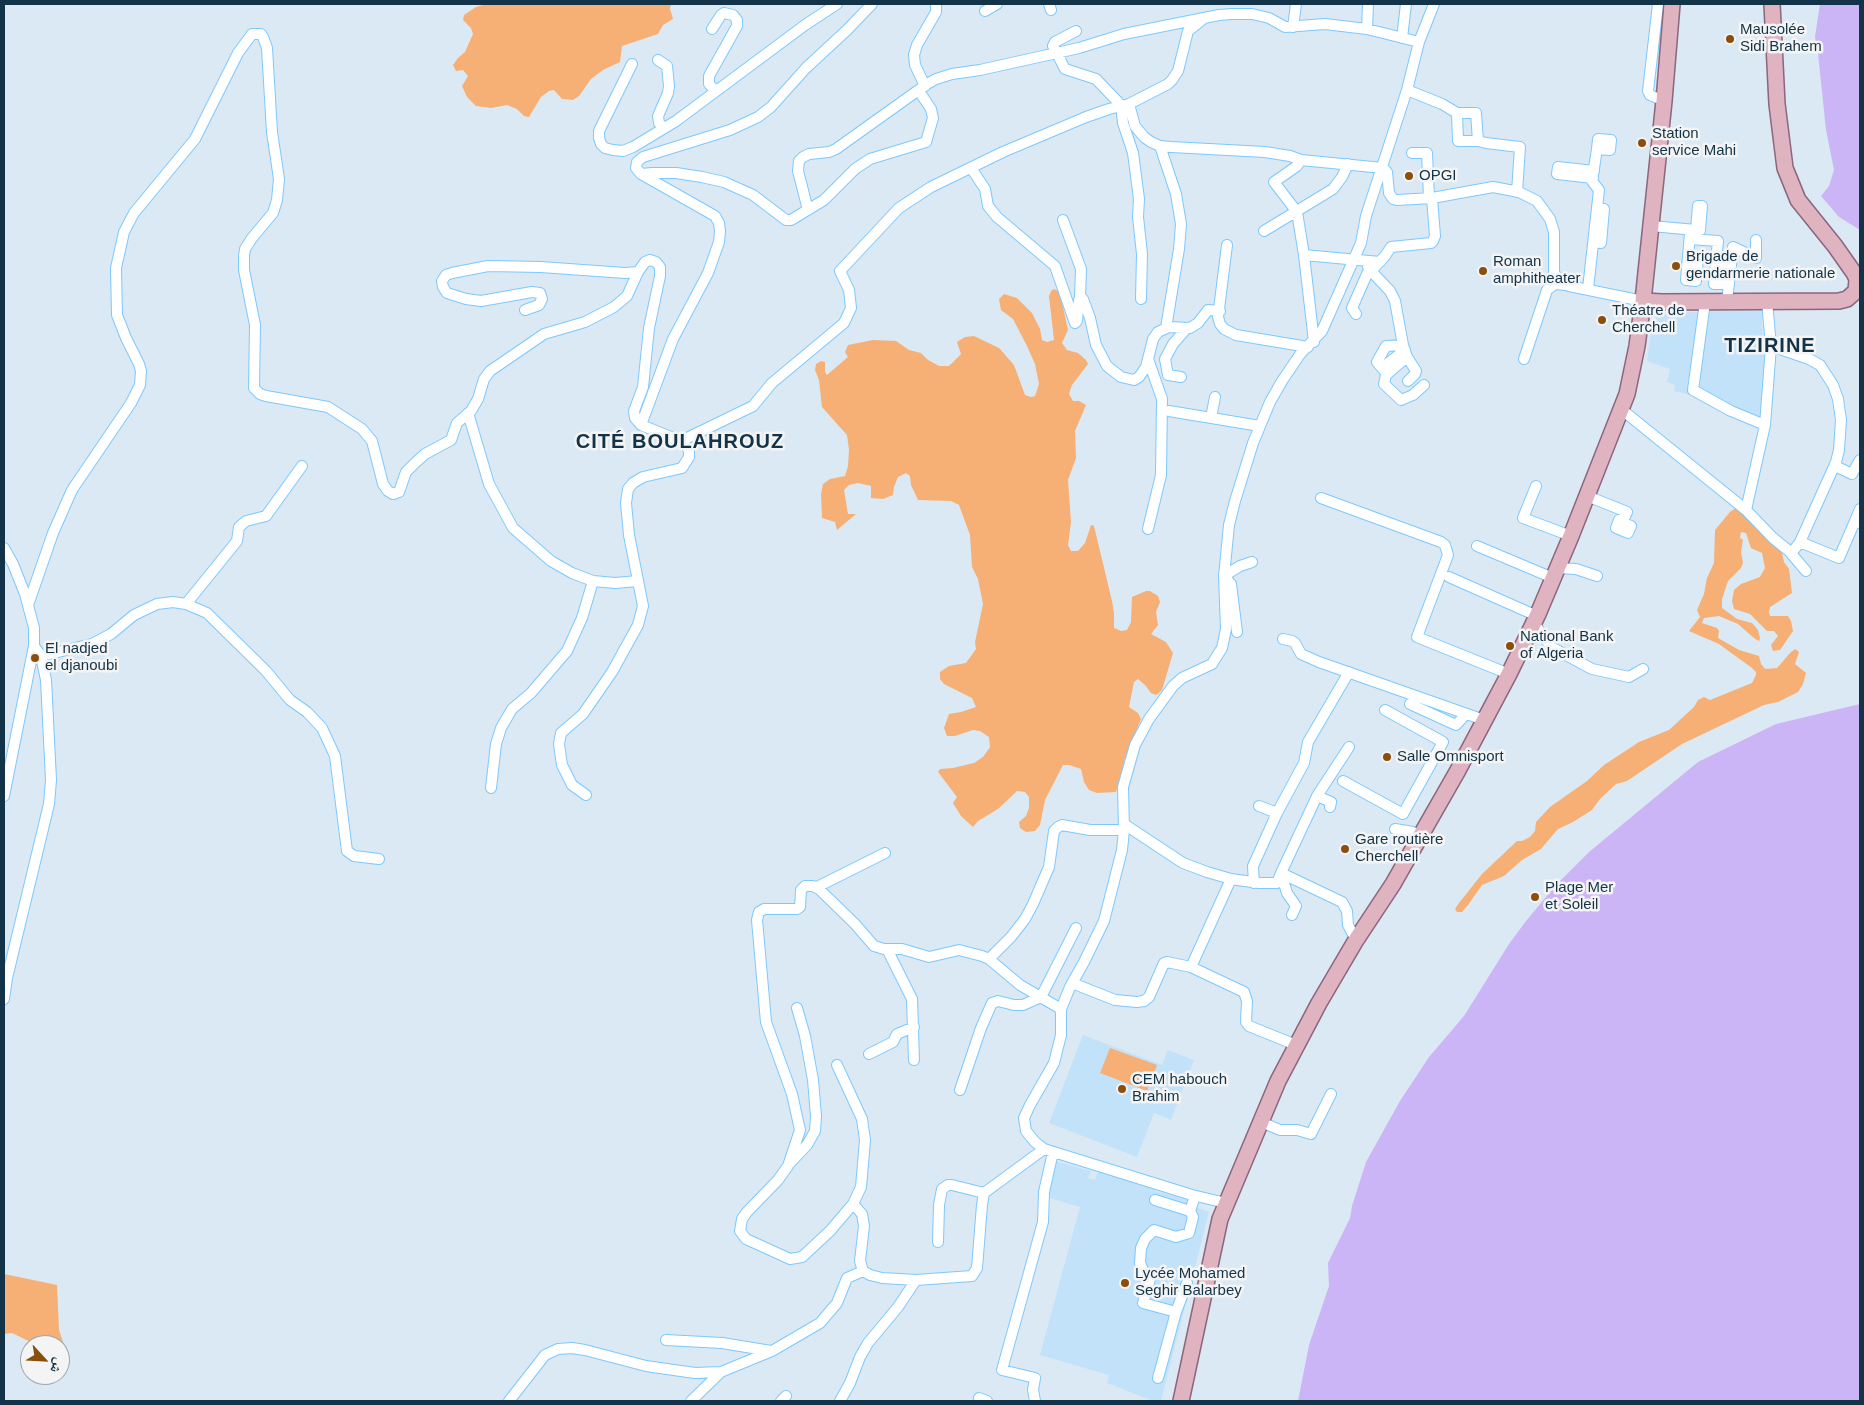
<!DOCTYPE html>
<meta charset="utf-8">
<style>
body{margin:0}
#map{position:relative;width:1864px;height:1405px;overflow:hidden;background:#dbe9f4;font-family:Arial,"Noto Naskh Arabic",sans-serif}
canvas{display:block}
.frame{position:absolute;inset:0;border:5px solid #133348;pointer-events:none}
.north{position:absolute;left:20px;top:1335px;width:50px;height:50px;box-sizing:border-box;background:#f4f4f4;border:1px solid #9aa7af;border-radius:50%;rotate:115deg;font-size:14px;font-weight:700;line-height:20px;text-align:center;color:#133348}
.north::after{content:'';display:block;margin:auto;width:18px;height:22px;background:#8a4e0d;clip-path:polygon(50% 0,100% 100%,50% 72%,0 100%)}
</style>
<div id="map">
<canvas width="1864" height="1405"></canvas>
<div class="frame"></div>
<div class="north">ش</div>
</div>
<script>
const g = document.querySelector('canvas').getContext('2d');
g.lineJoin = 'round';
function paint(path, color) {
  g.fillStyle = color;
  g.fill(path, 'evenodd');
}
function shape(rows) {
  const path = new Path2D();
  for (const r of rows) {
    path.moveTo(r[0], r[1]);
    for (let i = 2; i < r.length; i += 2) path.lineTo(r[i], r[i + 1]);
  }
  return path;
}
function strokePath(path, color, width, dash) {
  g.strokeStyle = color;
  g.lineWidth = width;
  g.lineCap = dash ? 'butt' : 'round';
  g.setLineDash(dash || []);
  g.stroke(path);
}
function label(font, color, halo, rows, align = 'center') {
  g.font = font + ' Arial,sans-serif';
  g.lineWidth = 5;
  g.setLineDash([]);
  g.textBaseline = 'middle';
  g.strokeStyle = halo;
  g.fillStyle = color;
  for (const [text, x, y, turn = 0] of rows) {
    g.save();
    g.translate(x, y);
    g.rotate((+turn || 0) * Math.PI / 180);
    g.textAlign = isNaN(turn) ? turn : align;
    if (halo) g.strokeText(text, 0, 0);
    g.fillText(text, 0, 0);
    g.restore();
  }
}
paint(shape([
 [1707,307,1758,308,1762,311,1763,348,1766,357,1760,418,1755,417,1697,388],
 [1699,312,1690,395,1674,391,1675,385,1667,382,1670,369,1647,361,1652,325,1657,315,1660,313],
 [1083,1035,1162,1065,1168,1050,1194,1060,1171,1120,1154,1113,1137,1157,1049,1123],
 [1054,1161,1091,1171,1088,1178,1095,1180,1098,1171,1154,1188,1155,1191,1197,1202,1195,1207,1209,1212,1161,1401,1153,1401,1107,1383,1109,1375,1040,1355,1080,1207,1049,1198]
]), '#c2e2fa');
paint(shape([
 [487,4,671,4,670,9,673,19,663,25,658,34,622,46,620,62,603,70,591,79,579,96,573,100,562,99,554,90,549,91,541,97,529,117,524,116,517,109,507,105,491,108,476,106,467,97,462,86,468,76,463,70,456,71,453,65,458,58,465,52,473,34,471,28,463,20,464,15,476,7],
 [1054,289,1058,291,1061,298,1068,330,1062,343,1067,350,1078,353,1086,360,1088,364,1072,385,1069,394,1073,401,1079,401,1086,405,1075,431,1076,458,1068,480,1071,522,1068,545,1071,551,1078,551,1085,543,1091,525,1094,526,1112,601,1114,613,1114,628,1121,631,1127,630,1131,622,1132,597,1146,591,1150,591,1158,596,1160,602,1156,612,1158,625,1151,634,1166,642,1173,653,1162,690,1156,695,1151,693,1145,685,1138,679,1134,682,1129,707,1138,713,1141,719,1125,758,1116,792,1097,793,1089,790,1084,782,1081,769,1069,765,1063,765,1045,800,1040,825,1035,831,1026,832,1020,828,1019,822,1026,816,1029,808,1029,797,1025,792,1017,791,998,809,978,821,973,827,961,816,953,803,957,797,938,772,940,769,953,768,974,763,983,757,990,747,989,737,980,731,973,730,955,736,947,736,944,728,949,714,961,712,976,707,972,698,944,684,940,679,940,672,949,666,966,663,976,649,975,642,983,604,978,579,972,567,970,535,959,505,951,501,918,500,911,485,910,476,906,473,898,477,894,487,893,495,883,499,871,498,871,486,858,483,849,485,844,490,848,514,856,514,837,530,835,522,822,518,821,494,823,484,830,479,845,476,848,466,849,450,847,435,822,407,819,380,815,370,816,364,821,361,825,362,825,372,827,375,848,357,845,352,848,345,873,340,896,341,909,350,921,353,928,360,939,366,949,366,961,354,957,342,965,337,974,336,999,348,1014,365,1025,395,1031,397,1035,396,1039,384,1035,364,1027,346,1013,319,1001,310,999,299,1004,294,1017,298,1032,313,1040,329,1042,340,1047,342,1054,340,1049,296,1051,291],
 [1734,509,1739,509,1782,553,1784,562,1789,569,1792,593,1770,607,1769,612,1770,616,1788,616,1791,621,1793,631,1780,650,1773,651,1771,645,1778,636,1774,631,1767,631,1750,614,1734,609,1732,601,1734,590,1741,584,1760,577,1765,568,1762,553,1751,548,1746,533,1741,532,1740,538,1743,540,1741,552,1743,563,1741,568,1728,581,1722,599,1722,608,1737,619,1752,623,1758,630,1760,638,1759,641,1754,638,1738,624,1719,616,1704,618,1702,623,1717,628,1719,631,1718,638,1739,650,1759,656,1761,664,1765,669,1777,668,1791,652,1795,649,1799,652,1795,664,1806,673,1803,684,1798,692,1778,702,1764,705,1682,744,1627,781,1616,784,1600,799,1592,810,1573,822,1558,829,1541,849,1522,860,1504,876,1482,885,1468,905,1462,912,1457,912,1455,909,1459,903,1482,874,1517,841,1522,841,1530,837,1535,831,1536,822,1550,807,1587,781,1604,765,1639,742,1669,730,1694,707,1698,700,1704,697,1710,700,1752,683,1756,675,1756,672,1752,668,1719,644,1689,631,1700,617,1697,610,1704,594,1707,578,1714,563,1715,530,1730,512],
 [1110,1048,1157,1065,1147,1091,1100,1073],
 [4,1274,57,1285,59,1330,69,1360,60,1356,60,1345,37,1345,12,1333,4,1334]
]), '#f6af74');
paint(shape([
 [1820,4,1860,4,1860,230,1839,217,1821,196,1829,186,1834,170,1826,130,1818,53,1815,37],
 [1860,704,1860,1401,1298,1401,1309,1345,1329,1286,1328,1263,1350,1218,1352,1206,1366,1162,1400,1101,1429,1057,1464,1016,1509,944,1526,921,1556,885,1589,852,1698,762,1776,724]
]), '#cbb5f6');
const minor = shape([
 [1049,4,1051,10],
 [1658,4,1648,91,1650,95,1664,101],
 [985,11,997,4],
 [1203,19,1188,31,1178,71,1172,80,1168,84,1129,104,1135,126,1144,137,1151,142,1160,146,1171,147,1265,152,1290,156,1301,160,1383,168,1387,172,1389,193,1393,199,1397,200,1432,198,1493,187,1519,192,1537,201,1550,219,1554,232,1554,273,1559,280,1569,286,1643,301],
 [1293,27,1296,4],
 [712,29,721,15,724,13,733,15,737,20,737,26,709,76,709,84,716,91],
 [1367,29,1368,4],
 [1076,31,1055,42,1053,46,1065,69,1096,79,1118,102,1121,106,1123,123,1133,153,1139,199,1138,217,1142,254,1141,299],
 [1402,38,1406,4],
 [658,60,667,66,669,86,668,93,658,116,659,123,664,128],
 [632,64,599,131,599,138,601,144,605,148,613,150,623,151,633,147,676,121,805,25,837,4],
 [925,86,915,65,914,55,917,45,936,12,936,4],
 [1407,90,1442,104,1457,113,1458,141,1478,141,1476,113,1457,113],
 [1478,141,1486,143,1520,147,1517,192],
 [1160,146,1176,194,1181,224,1179,249,1166,328],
 [1412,153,1427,153,1429,198],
 [1301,160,1297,166,1274,182,1297,212,1304,255,1380,262],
 [971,168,985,189,988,206,997,217,1055,266,1075,323,1077,321,1079,300,1081,298,1083,299,1090,318,1096,345,1107,366,1121,377,1134,380,1139,377,1146,367,1153,339,1158,332,1169,327,1190,328,1198,323,1208,310,1220,311],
 [641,174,652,173,676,173,702,177,724,182,753,195,786,220,791,220,824,200,855,169,870,159,926,142,933,118,931,109,919,91],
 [1593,178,1557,174,1558,167,1594,171],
 [808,210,798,171,799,161,803,157,809,154,829,152,836,149,927,84,936,79,952,74,980,70,1079,48,1124,34,1219,15,1232,14,1252,14,1269,18,1285,27,1325,24,1367,29,1419,42],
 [1063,220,1081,269,1080,298],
 [1651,226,1696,230,1698,206,1702,206,1700,230,1696,230],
 [1264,231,1333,189,1342,177,1348,164],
 [1690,239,1718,241,1716,260,1714,284,1721,284,1723,261,1716,260],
 [1594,242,1601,243,1604,209,1597,208],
 [1227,245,1218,317,1220,324,1224,329,1236,335,1308,347],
 [1304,255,1314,342],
 [1688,257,1698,257,1696,281,1686,280,1690,233],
 [1588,289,1599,190,1592,181,1597,149,1610,150,1611,140,1598,139,1597,149],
 [1727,301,1733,247,1756,258,1756,240],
 [1767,301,1771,346,1809,359,1820,365,1833,385,1838,399,1841,420,1839,450,1836,462,1800,542,1793,551,1789,551],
 [1705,302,1693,390,1731,411,1765,425],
 [525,310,539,305,542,299,540,293,532,292,481,301,466,299,447,293,443,287,442,281,446,275,452,273,488,266,541,267,625,273,638,272],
 [1356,314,1352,308,1367,274,1371,271,1368,267],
 [1407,357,1386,375,1384,384,1401,400,1413,395,1424,385],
 [1148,359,1162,399,1161,475,1148,529],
 [1524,359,1547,290,1555,284,1566,285],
 [1382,368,1405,350],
 [1387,374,1377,362,1386,346,1403,345],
 [1181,377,1168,375,1165,359,1173,344,1186,329],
 [1408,381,1415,374,1416,371,1407,357,1403,345,1395,301,1390,291,1371,271,1385,256,1391,247,1431,243,1433,241,1435,236,1432,198],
 [1621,409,1746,510,1773,538,1789,551,1806,571],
 [1169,411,1260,426],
 [468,413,489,484,513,528,551,561,572,573,593,581,615,583,638,581],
 [1211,418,1215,397],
 [641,425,681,441,753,406,772,383,844,323,851,308,849,290,840,271,899,208,931,187,1003,152,1086,117,1109,109,1129,104],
 [1835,466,1852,474,1860,460],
 [1536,486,1523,518,1571,536],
 [1587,496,1627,512,1623,521,1619,520,1616,528,1628,533,1631,526,1623,523,1623,521],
 [1321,498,1441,542,1445,545,1448,555,1417,637,1509,674],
 [1746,510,1765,425,1771,346],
 [1855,521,1860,509],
 [1800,542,1839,558,1855,521,1860,523],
 [1477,546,1553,578],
 [4,548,13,564,25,594,34,628,34,646,4,796],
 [1557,568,1576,569,1597,576],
 [1449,577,1537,616],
 [186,604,237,541,239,527,246,521,266,516,302,466],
 [28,605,53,533,72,490,131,403,140,385,141,371,139,364,126,338,117,315,116,268,124,232,134,213,195,139,238,53,252,34,261,34,263,37,267,48,272,132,279,179,277,200,273,213,252,238,245,249,244,256,244,270,255,325,254,388,260,394,266,396,328,407,362,429,372,441,383,484,388,491,393,494,399,492,406,472,415,463,425,454,451,440,457,423,471,411,478,399,484,379,490,371,544,334,585,322,614,307,627,296,638,272,645,262,650,260,656,262,660,267,660,276,649,328,643,387,634,411,635,418,641,425,673,339,708,273,719,242,720,231,719,223,715,216,641,174,636,168,637,162,643,157,730,130,758,117,771,107,806,68,847,30,872,4],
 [1534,623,1551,647,1592,669,1629,677,1643,669],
 [1237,632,1231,584,1224,576,1240,566,1252,562],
 [1283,639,1292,641,1295,643,1301,654,1319,662,1484,720],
 [41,656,92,644,111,634,134,615,157,604,173,602,186,604,207,613,266,671,290,700,307,712,322,728,335,756,347,851,354,856,379,859],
 [1410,704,1456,725,1466,714],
 [1343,781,1403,814,1443,742,1385,710],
 [491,788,496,744,501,728,512,709,531,693,567,651,582,618,593,581],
 [586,795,572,785,562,765,559,744,561,733,583,714,612,672,638,625,643,606,629,535,626,503,628,489,633,483,643,477,682,468,689,457,689,451,687,447,681,441],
 [1317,796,1331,802,1330,807],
 [1259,806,1277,813],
 [1124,824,1183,863,1207,872,1231,879,1259,883,1277,883,1281,873,1342,902,1347,911,1348,925,1356,940],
 [1395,829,1413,832,1421,836],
 [1254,883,1253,866,1277,813,1304,763,1308,742,1349,672],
 [817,887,885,853],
 [1292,915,1296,906,1287,893,1281,873,1317,796,1349,747],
 [887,949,912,999,914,1060],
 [989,959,1011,937,1025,919,1033,904,1049,867,1054,831,1058,827,1062,825,1090,830,1124,830],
 [1191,967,1231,879],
 [1072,983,1115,1000,1137,1002,1144,1001,1149,997,1164,963,1167,962,1191,967,1244,992,1247,1001,1246,1022,1249,1026,1296,1045],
 [4,999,7,978,49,804,51,780,46,680,41,656,34,646],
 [869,1054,893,1042,897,1034,914,1027],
 [837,1065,862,1119,865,1140,861,1187,853,1204,830,1231,802,1257,790,1259,746,1239,740,1231,742,1219,747,1212,778,1180,788,1166,800,1130,792,1094,766,1022,757,920,759,912,764,909,797,909,800,907,801,890,805,886,813,886,819,889,855,924,874,946,884,949,902,949,929,957,959,950,982,956,989,959,1020,985,1061,1009],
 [960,1090,981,1028,992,1003,998,1001,1014,1005,1023,1005,1041,997,1076,928],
 [1261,1122,1280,1130,1297,1130,1311,1134,1331,1094],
 [790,1163,807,1145,815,1131,816,1116,813,1080,805,1036,797,1008],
 [1155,1200,1190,1211,1195,1196],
 [1226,1203,1192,1195,1044,1149,1035,1142,1026,1131,1024,1118,1030,1105,1054,1063,1061,1035,1061,1009,1070,987,1084,962,1104,921,1122,850,1124,830,1123,787,1135,745,1149,719,1173,686,1182,678,1212,664,1222,648,1226,629,1224,576,1229,525,1235,501,1253,443,1270,402,1282,381,1301,353,1322,331,1361,243,1366,216,1407,90,1419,42,1434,4],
 [853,1204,862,1214,864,1226,860,1261,863,1271,870,1275,882,1278,916,1280,972,1276,977,1268,982,1205,984,1193,1044,1149],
 [938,1242,939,1205,942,1189,948,1185,952,1185,984,1193],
 [1176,1312,1187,1283],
 [666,1340,722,1343,771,1351],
 [1158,1378,1176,1312,1143,1303,1150,1279,1144,1272,1140,1263,1141,1248,1145,1239,1154,1230,1176,1237,1189,1233,1193,1217,1190,1211],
 [979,1398,987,1401],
 [509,1401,545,1355,558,1349,572,1348,585,1350,646,1366,695,1373,721,1372,772,1351,820,1323,837,1303,847,1278,863,1271],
 [691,1401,721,1372],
 [781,1401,786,1396],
 [840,1401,850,1383,860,1357,868,1343,898,1307,916,1280],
 [1035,1401,1033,1390,1035,1378,1002,1370,1043,1222,1044,1192,1053,1152]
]);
const primary = shape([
 [1643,301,1662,302,1839,301,1847,299,1856,291,1857,279,1854,273,1835,246,1798,200,1785,168,1777,104,1772,4],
 [1181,1401,1220,1219,1278,1081,1319,1003,1356,940,1393,884,1457,772,1509,674,1538,614,1571,536,1627,394,1637,346,1643,301,1664,101,1672,4]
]);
strokePath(minor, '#7cc9fe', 12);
strokePath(primary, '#8b667c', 18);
strokePath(minor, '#fff', 10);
strokePath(primary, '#e0b3c1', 15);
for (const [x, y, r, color] of [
 [1730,39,5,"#8a4e0d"],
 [1642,143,5,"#8a4e0d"],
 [1409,176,5,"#8a4e0d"],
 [1676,266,5,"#8a4e0d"],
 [1483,271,5,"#8a4e0d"],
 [1602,320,5,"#8a4e0d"],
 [1510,646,5,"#8a4e0d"],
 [35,658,5,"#8a4e0d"],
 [1387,757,5,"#8a4e0d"],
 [1345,849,5,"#8a4e0d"],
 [1535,897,5,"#8a4e0d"],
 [1122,1089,5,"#8a4e0d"],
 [1125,1283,5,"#8a4e0d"]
]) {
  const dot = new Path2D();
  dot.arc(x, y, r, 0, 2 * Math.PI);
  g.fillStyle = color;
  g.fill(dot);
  strokePath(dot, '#f4f4f4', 2);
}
label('15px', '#133348', '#f4f4f4', [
 ["Mausolée",1740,30],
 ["Sidi Brahem",1740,47],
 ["Station",1652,134],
 ["service Mahi",1652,151],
 ["OPGI",1419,176],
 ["Brigade de",1686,257],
 ["gendarmerie nationale",1686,274],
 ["Roman",1493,262],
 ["amphitheater",1493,279],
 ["Théatre de",1612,311],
 ["Cherchell",1612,328],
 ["National Bank",1520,637],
 ["of Algeria",1520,654],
 ["El nadjed",45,649],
 ["el djanoubi",45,666],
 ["Salle Omnisport",1397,757],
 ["Gare routière",1355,840],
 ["Cherchell",1355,857],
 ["Plage Mer",1545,888],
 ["et Soleil",1545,905],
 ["CEM habouch",1132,1080],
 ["Brahim",1132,1097],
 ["Lycée Mohamed",1135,1274],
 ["Seghir Balarbey",1135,1291]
], 'left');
g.letterSpacing = '1px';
label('bold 20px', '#133348', '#f4f4f4', [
 ["TIZIRINE",1770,346],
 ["CITÉ BOULAHROUZ",680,442]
]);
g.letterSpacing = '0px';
</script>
